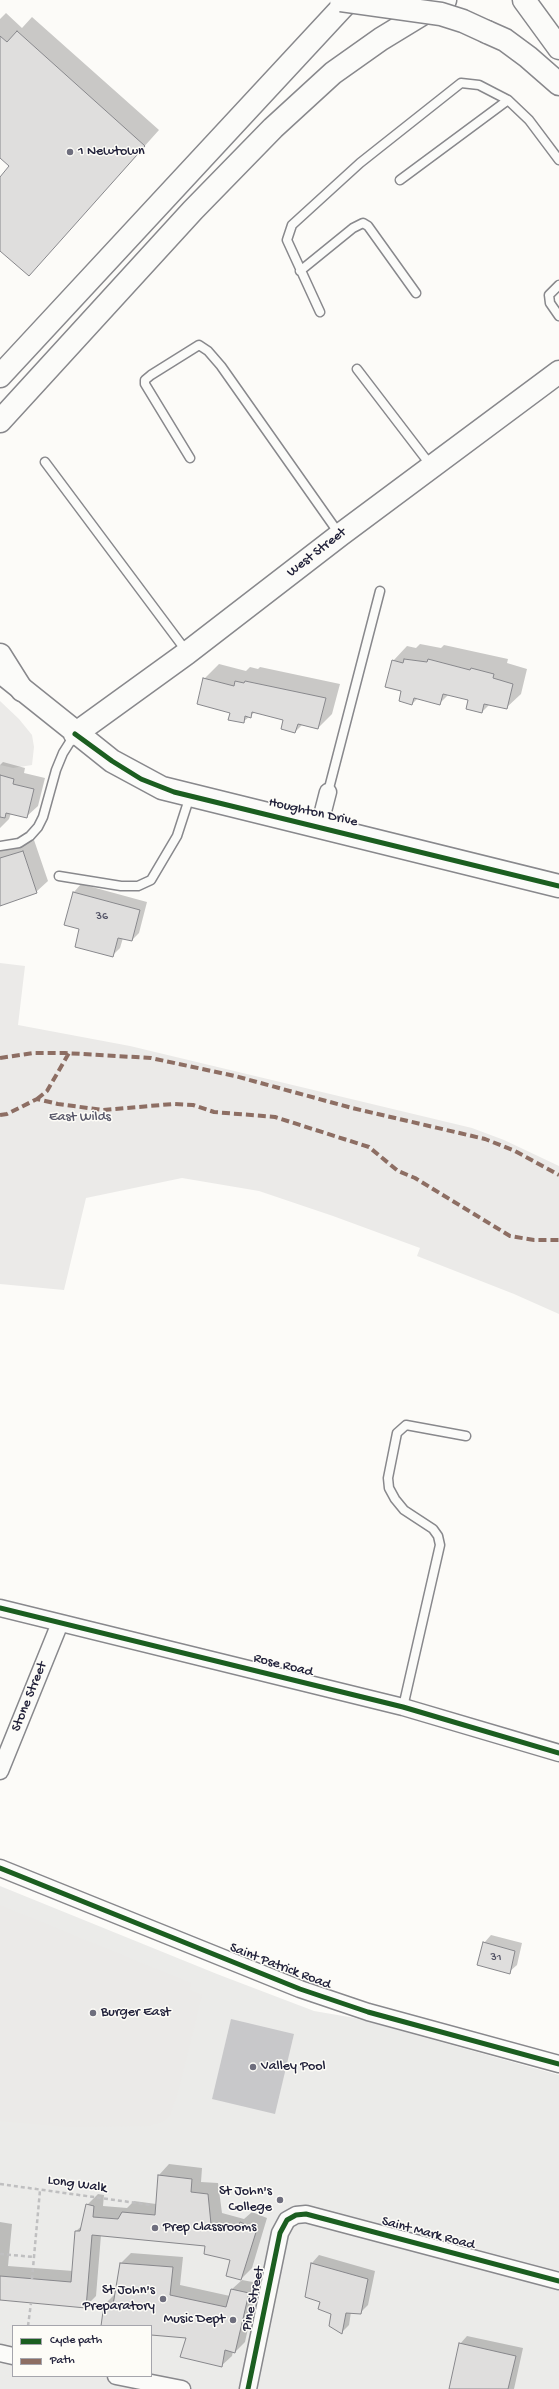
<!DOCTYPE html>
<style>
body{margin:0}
#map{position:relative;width:559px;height:2389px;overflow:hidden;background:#fcfbf8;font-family:"Gochi Hand",sans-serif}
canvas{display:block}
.legend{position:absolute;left:12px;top:2325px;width:140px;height:52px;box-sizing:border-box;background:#fdfcf7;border:1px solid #a5a5ac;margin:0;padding:5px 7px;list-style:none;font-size:12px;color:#22223b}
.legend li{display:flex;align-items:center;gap:8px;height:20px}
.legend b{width:20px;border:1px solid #a5a5ac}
</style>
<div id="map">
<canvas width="559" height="2389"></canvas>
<ul class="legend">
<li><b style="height:5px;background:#1b5e20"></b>Cycle path</li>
<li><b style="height:5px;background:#8d6e63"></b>Path</li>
</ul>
</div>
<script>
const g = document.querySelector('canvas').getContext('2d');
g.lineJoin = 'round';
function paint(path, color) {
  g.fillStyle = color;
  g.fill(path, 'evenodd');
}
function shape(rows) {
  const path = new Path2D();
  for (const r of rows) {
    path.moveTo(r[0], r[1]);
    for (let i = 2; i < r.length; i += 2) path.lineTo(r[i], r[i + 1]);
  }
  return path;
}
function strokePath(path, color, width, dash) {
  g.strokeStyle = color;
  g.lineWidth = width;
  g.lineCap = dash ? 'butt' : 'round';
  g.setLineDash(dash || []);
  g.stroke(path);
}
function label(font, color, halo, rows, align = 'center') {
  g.font = font + ' "Gochi Hand",sans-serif';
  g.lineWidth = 3;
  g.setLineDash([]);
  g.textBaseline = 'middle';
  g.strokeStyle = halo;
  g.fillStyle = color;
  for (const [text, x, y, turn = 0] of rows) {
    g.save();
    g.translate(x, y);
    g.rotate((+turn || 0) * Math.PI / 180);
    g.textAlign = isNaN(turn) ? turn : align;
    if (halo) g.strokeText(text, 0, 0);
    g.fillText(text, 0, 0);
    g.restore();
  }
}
paint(shape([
 [0,1886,217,1974,314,2011,355,2018,559,2075,559,2389,0,2389],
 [13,2326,151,2326,151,2376,13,2376]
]), '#ebebe9');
paint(shape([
 [0,701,19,719,32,735,34,747,32,765,13,768,0,765],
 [0,963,25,966,18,1025,130,1046,472,1128,504,1140,559,1166,559,1314,514,1294,417,1256,420,1248,333,1216,259,1191,182,1178,86,1198,64,1290,0,1284],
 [0,1905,191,1983,190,1990,202,1995,179,2088,171,2113,163,2122,148,2126,69,2127,0,2121]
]), '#ebeae8');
paint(shape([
 [231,2019,294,2034,275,2114,212,2099]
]), '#c8c8ca');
paint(shape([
 [6,13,22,28,32,17,159,130,29,275,0,249,0,178,11,166,0,157,0,19],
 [420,644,441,648,444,645,508,659,507,663,527,669,521,694,506,708,490,704,482,712,470,700,449,694,440,703,418,698,412,704,403,690,393,661,407,646,416,648],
 [219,664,246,671,250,667,258,669,260,667,340,684,332,714,318,728,303,724,295,732,284,719,255,712,243,722,232,712,204,679],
 [3,762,25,768,24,773,45,778,38,806,26,817,11,813,9,819,0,828,0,765],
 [34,840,48,881,36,892,0,904,0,849],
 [81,884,147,902,139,933,132,940,123,938,120,948,112,956,81,928,65,924,74,892],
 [491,1935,522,1943,517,1965,509,1972,484,1943],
 [169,2164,202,2168,201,2182,218,2183,222,2213,244,2219,252,2212,267,2218,252,2268,241,2279,231,2259,206,2246,101,2235,96,2296,85,2307,0,2299,0,2222,12,2224,8,2266,73,2271,76,2231,83,2225,87,2205,98,2194,104,2195,103,2206,127,2208,134,2201,156,2204,159,2175],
 [131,2253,183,2257,180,2285,230,2296,231,2290,242,2280,258,2283,245,2342,235,2352,233,2351,232,2356,221,2366,187,2337,151,2334,151,2326,102,2326,105,2304,115,2294,120,2264],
 [319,2255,375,2271,368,2305,360,2313,351,2312,349,2325,342,2332,333,2313,321,2301,306,2296,312,2263],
 [467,2336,523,2348,514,2389,450,2389,460,2344]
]), '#0003');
const building = shape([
 [17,31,145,146,29,276,0,251,0,177,9,166,0,158,0,36,7,42,17,31],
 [404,659,427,662,428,659,470,670,471,668,494,674,493,678,513,684,507,709,484,704,482,713,466,709,468,700,443,694,440,705,414,698,412,705,399,701,401,691,385,687,392,660,403,663,404,659],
 [203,678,234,686,235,681,244,683,245,681,326,698,318,729,298,724,295,733,281,729,283,720,252,712,251,718,245,716,244,723,228,720,230,713,197,704,203,678],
 [0,775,14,779,13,784,34,789,27,818,6,813,5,818,0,817,0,775],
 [23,851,37,893,0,906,0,858,23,851],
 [73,892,140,910,132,941,118,938,113,957,75,947,79,929,64,925,73,892],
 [483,1942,515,1951,510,1974,477,1965,483,1942],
 [158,2175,192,2179,191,2192,208,2194,211,2224,237,2231,240,2222,257,2229,241,2280,226,2276,230,2260,204,2254,205,2246,92,2235,86,2308,0,2300,0,2276,71,2282,75,2231,80,2231,86,2204,94,2206,93,2217,118,2219,122,2212,155,2215,158,2175],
 [120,2263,173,2267,170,2295,226,2307,231,2289,249,2293,235,2353,225,2350,222,2367,180,2357,186,2338,151,2335,151,2326,101,2326,104,2304,113,2305,120,2263],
 [311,2263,368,2279,361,2314,346,2313,342,2334,329,2326,331,2314,318,2309,320,2302,305,2297,311,2263],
 [459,2343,516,2356,508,2389,449,2389,459,2343]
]);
paint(building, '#dfdedd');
strokePath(building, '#88888c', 1);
const lane = shape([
 [400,180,508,100],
 [300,271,353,228,363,223,368,226,416,293],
 [559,285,549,295,550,303,559,316],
 [320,312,287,240,292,225,360,163,461,83,479,85,508,100,529,120,559,160],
 [357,369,432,467],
 [190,458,145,384,145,380,151,375,199,345,208,351,221,366,340,535],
 [45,462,187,652],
 [328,792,380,591],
 [0,846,19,843,30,836,38,827,43,817,56,770,63,753,75,734],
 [59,876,121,886,138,886,151,880,177,836,190,796],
 [403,1707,440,1545,438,1536,433,1529,404,1510,395,1499,389,1488,388,1478,397,1433,406,1425,466,1436]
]);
const street = shape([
 [319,827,328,792],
 [0,1608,403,1707,559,1753],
 [0,1771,60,1623],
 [0,1868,300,1989,368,2012,559,2064],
 [0,2353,13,2356],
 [116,2376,182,2389],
 [248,2389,280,2233,287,2220,296,2215,306,2214,559,2281]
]);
const secondary = shape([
 [7,677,112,761,162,788,559,886],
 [75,734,187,653,340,535,559,372]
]);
const highway = shape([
 [524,0,559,48],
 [487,32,505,40,528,57,559,84],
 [0,376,349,0],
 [0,421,193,210,273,128,333,73,381,39,445,0],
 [0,655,22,690]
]);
strokePath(lane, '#88888c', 11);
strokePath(street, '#88888c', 19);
strokePath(secondary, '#88888c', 25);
strokePath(highway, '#88888c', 25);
strokePath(shape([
 [0,2184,151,2205],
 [0,2254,34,2257],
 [32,2279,40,2190],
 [28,2326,31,2303]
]), '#bfbfc0', 2.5, [4, 3]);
strokePath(lane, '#fbfbf9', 8);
strokePath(street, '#fbfbf9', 16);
strokePath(secondary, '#fbfbf9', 22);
strokePath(highway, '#fbfbf9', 22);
const highwayBridge = shape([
 [341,0,441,14,463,21,487,32]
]);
strokePath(highwayBridge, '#88888c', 25, []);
strokePath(highwayBridge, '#fbfbf9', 22);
strokePath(shape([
 [0,1058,34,1053,65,1053,151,1058,235,1076,352,1108,485,1139,515,1151,559,1175],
 [37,1099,47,1091,69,1053],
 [0,1115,7,1114,37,1099,58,1104,103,1110,173,1104,193,1105,214,1112,275,1117,369,1147,398,1171,415,1178,510,1236,534,1240,559,1240]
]), '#8d6e63', 4, [8, 4]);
strokePath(shape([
 [75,734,112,761,141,779,174,792,559,886],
 [0,1608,403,1707,559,1753],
 [0,1868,300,1989,368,2012,559,2064],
 [248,2389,280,2233,287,2220,296,2215,306,2214,559,2281]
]), '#1b5e20', 5);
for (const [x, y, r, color] of [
 [70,152,4,"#6e6e7d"],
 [93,2013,4,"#6e6e7d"],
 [253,2067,4,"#6e6e7d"],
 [280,2200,4,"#6e6e7d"],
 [155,2228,4,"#6e6e7d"],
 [163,2299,4,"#6e6e7d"],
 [233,2320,4,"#6e6e7d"]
]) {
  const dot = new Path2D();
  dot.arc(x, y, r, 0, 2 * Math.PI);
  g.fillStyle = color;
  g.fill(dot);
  strokePath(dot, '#fdfcf7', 1.5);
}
label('12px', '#515164', null, [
 ["36",102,917],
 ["31",496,1958]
]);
label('14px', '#22223b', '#fdfcf7', [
 ["1 Newtown",78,152],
 ["Burger East",101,2013],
 ["Valley Pool",261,2067],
 ["St John's",272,2192,"right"],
 ["College",272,2208,"right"],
 ["Prep Classrooms",163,2228],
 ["St John's",155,2291,"right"],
 ["Preparatory",155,2307,"right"],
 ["Music Dept",225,2320,"right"]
], 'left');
label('14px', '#22223b', '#fdfcf7', [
 ["West Street",317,553,-38],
 ["Houghton Drive",313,813,13],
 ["Rose Road",283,1666,14],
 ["Stone Street",30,1697,-68],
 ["Saint Patrick Road",280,1967,21],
 ["Long Walk",77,2185,8],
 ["Saint Mark Road",428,2234,15],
 ["Pine Street",254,2299,-78]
]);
label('14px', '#5a5a6b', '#fdfcf7', [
 ["East Wilds",80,1118]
]);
</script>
